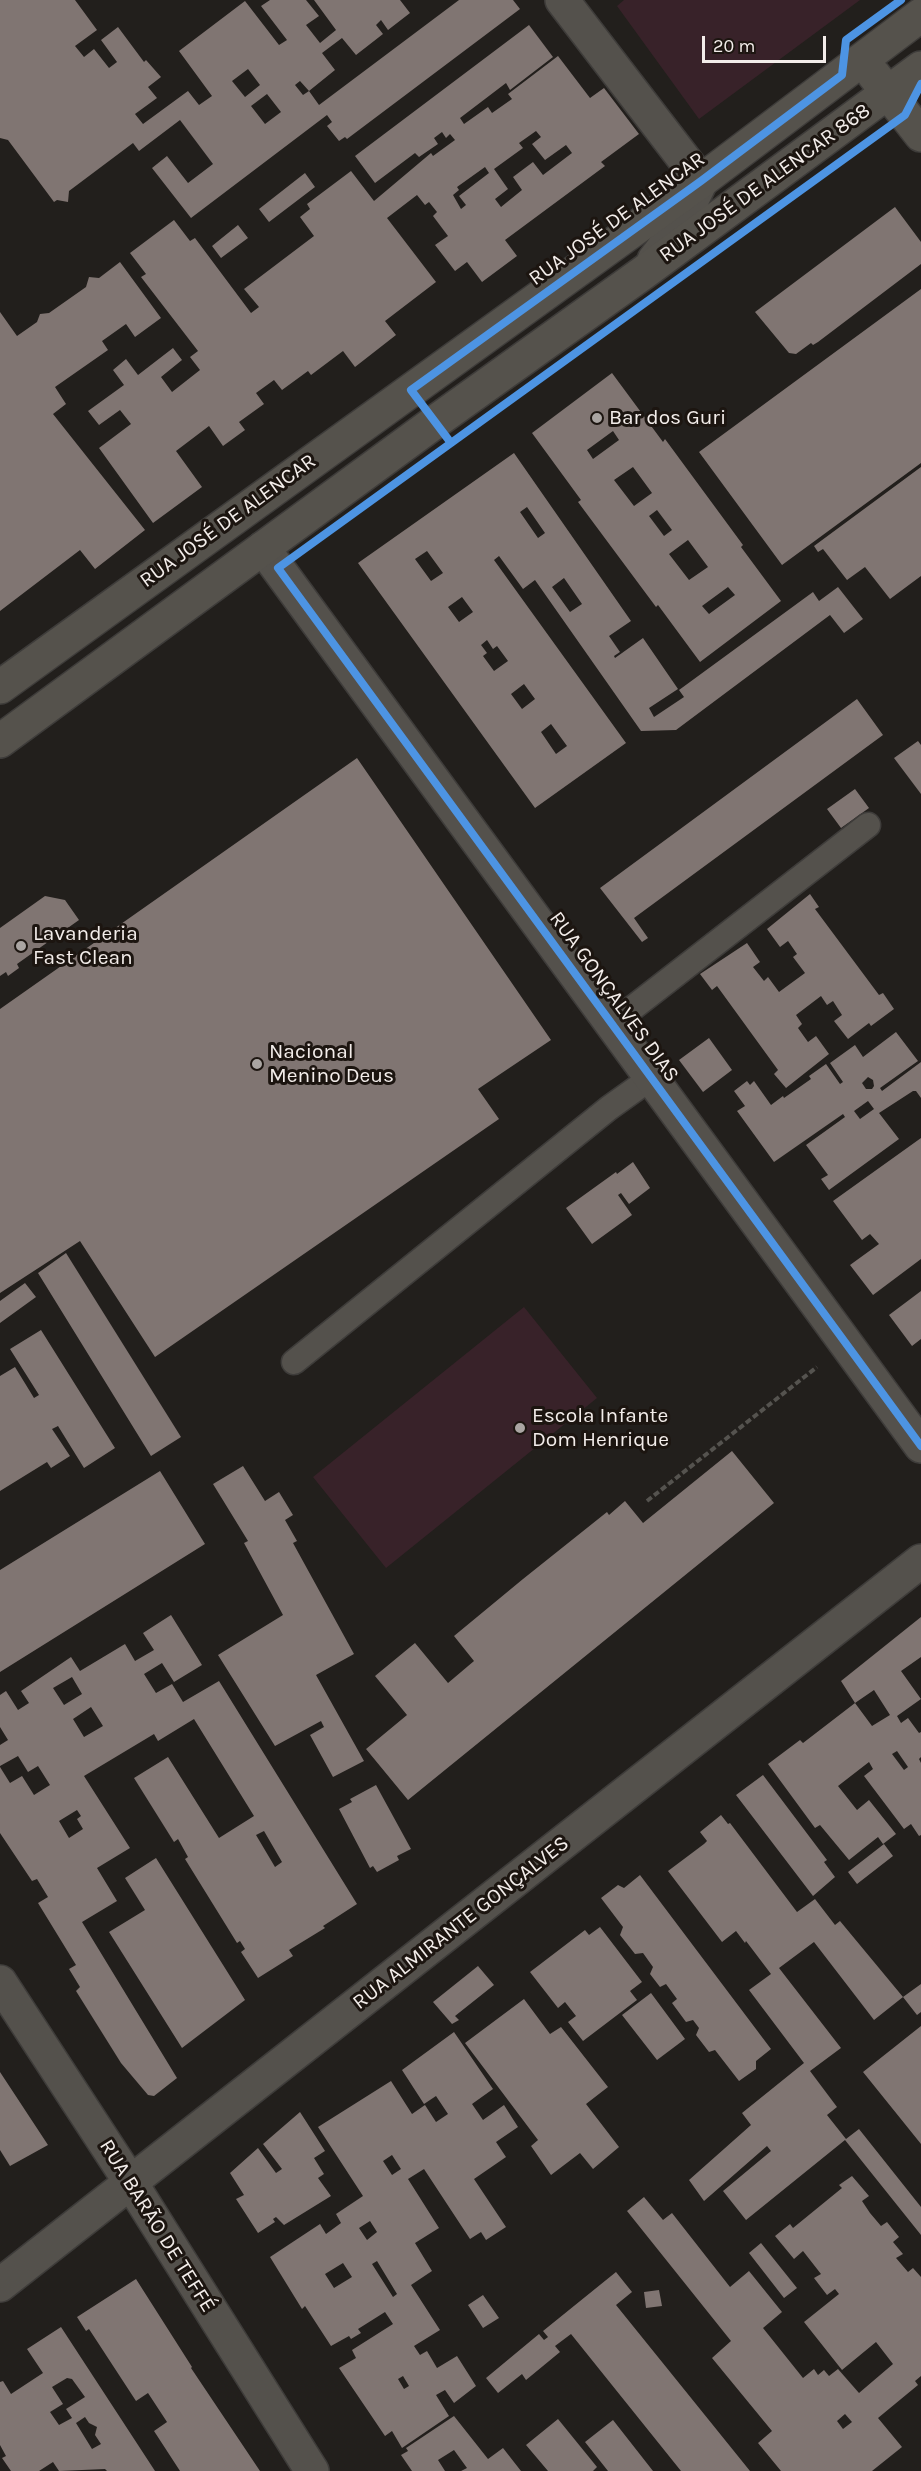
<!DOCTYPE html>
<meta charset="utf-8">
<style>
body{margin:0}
#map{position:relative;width:921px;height:2471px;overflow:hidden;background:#221f1c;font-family:Karla,sans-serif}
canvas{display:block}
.scale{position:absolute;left:702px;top:36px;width:124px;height:27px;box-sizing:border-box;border:3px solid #f3edea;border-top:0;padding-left:8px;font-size:18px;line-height:21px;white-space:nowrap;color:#f3edea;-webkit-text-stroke:4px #1c1510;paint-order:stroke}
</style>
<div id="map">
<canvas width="921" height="2471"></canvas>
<div class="scale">20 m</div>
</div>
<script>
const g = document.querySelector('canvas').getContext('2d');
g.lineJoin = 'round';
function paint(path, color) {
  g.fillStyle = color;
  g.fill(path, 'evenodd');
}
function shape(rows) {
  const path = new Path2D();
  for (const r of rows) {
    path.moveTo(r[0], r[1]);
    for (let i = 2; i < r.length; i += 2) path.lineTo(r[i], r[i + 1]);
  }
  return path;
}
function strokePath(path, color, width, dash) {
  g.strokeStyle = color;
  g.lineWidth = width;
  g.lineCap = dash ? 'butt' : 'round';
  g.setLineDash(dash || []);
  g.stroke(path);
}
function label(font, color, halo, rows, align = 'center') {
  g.font = font + ' Karla,sans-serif';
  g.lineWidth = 6;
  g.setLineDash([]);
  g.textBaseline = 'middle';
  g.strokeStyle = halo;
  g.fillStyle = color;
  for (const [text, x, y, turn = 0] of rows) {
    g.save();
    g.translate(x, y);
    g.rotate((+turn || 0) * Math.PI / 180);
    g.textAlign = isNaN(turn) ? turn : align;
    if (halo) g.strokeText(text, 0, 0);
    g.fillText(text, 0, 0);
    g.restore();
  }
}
paint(shape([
 [624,0,860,0,699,119,617,6],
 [524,1307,597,1398,386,1568,313,1477]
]), '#382229');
paint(shape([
 [0,0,75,0,97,30,75,46,84,57,94,49,109,68,117,62,101,40,118,27,144,62,146,60,161,77,148,87,157,98,135,114,143,124,188,91,199,105,212,96,179,51,245,1,279,45,287,40,261,6,270,0,306,0,319,16,306,25,320,43,336,30,314,0,400,0,410,13,388,30,381,20,376,25,383,34,356,55,342,38,322,53,335,70,309,91,300,81,295,85,303,95,309,91,319,105,459,0,513,0,520,9,347,139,345,137,339,141,327,126,332,122,327,115,191,218,152,168,167,156,188,183,213,164,180,120,139,151,133,143,69,191,68,202,57,200,54,202,8,140,0,138],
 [248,69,260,85,245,97,232,81],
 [267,94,281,112,265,124,251,106],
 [529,25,553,57,510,90,506,83,460,118,464,124,488,107,492,113,512,99,508,94,558,56,590,98,604,88,639,134,601,162,605,166,505,240,517,256,482,282,467,262,455,271,435,245,448,236,433,216,437,212,429,202,425,205,417,195,387,218,436,282,385,321,396,335,355,367,343,351,311,375,308,371,282,390,274,380,256,393,264,404,239,422,245,430,223,446,209,426,176,451,202,487,153,523,99,448,131,424,120,410,99,425,88,411,124,385,113,370,126,359,138,375,173,348,182,360,161,377,172,392,200,370,190,357,198,351,141,277,146,274,130,253,174,220,190,241,195,238,251,313,259,307,244,289,314,236,300,217,310,209,307,204,351,171,374,201,431,153,433,156,455,140,450,134,446,138,442,132,434,138,438,144,419,157,415,153,375,183,355,156],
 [536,131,541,137,532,144,545,160,566,145,572,153,543,175,533,162,513,177,522,190,501,207,495,199,508,189,494,169,523,148,519,143],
 [485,167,489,173,459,196,466,205,461,209,453,195,459,190,457,187],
 [305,173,315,187,269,222,259,209],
 [895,207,921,242,921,264,818,342,813,345,811,343,796,354,789,353,755,312],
 [238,225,248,238,221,258,212,246],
 [120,262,161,318,135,337,126,324,102,341,108,350,55,387,66,404,53,414,145,530,95,569,80,550,0,611,0,312,17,336,37,322,40,314,49,313,86,287,89,277,99,278],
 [921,289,921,463,782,565,699,452],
 [612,373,663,442,665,439,743,545,741,547,781,601,700,662,658,605,656,607,578,502,581,500,532,433],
 [613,431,619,440,593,459,587,450],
 [633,467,652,493,634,506,614,480],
 [657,510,672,530,664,536,649,516],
 [688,540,708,567,689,580,669,554],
 [728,587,735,595,709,614,702,606],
 [514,453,631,621,609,636,620,652,614,656,615,658,643,638,678,689,649,708,654,717,684,697,679,690,813,592,819,601,838,587,863,619,844,633,830,615,676,730,641,731,535,580,523,589,499,556,494,560,626,743,535,808,358,563],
 [527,507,545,533,538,538,520,512],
 [427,551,443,573,431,581,415,559],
 [564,578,582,604,570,612,552,587],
 [462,597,473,612,459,622,448,607],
 [487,640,493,649,497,646,508,661,494,671,483,656,487,653,481,645],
 [524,684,535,699,522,709,511,694],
 [551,724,567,746,556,754,541,732],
 [921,467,921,576,890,599,865,567,847,580,823,549,818,552,814,546],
 [857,699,883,735,634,918,648,938,642,942,600,888],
 [918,741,921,745,921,794,894,758],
 [357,758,551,1040,478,1089,499,1119,155,1357,80,1241,0,1293,0,1009],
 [855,789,869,808,841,828,827,809],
 [810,894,819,907,815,909,879,995,883,993,894,1009,871,1026,869,1023,848,1039,834,1021,842,1015,833,1001,827,1005,821,996,796,1015,802,1024,798,1028,808,1042,816,1036,829,1054,786,1088,774,1074,778,1070,717,986,712,990,700,974,747,943,760,962,753,967,764,981,768,977,779,992,805,973,793,957,797,954,788,941,780,947,767,929],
 [45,896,65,900,79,920,17,964,19,968,8,976,6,972,0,976,0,928],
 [896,1032,918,1061,880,1088,882,1091,921,1062,921,1098,916,1091,913,1091,879,1113,899,1139,829,1190,821,1179,828,1175,806,1145,845,1117,843,1114,774,1162,737,1111,745,1106,734,1091,747,1081,750,1085,754,1081,771,1105,783,1096,784,1098,811,1079,809,1076,826,1064,840,1084,843,1082,830,1063,855,1045,863,1057],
 [868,1077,873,1080,874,1086,872,1089,866,1089,862,1083],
 [868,1101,874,1109,860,1119,854,1111],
 [709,1038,732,1070,703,1092,679,1060],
 [921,1138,921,1259,873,1295,850,1265,879,1244,870,1234,862,1240,833,1201],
 [633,1162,650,1188,629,1204,621,1193,618,1195,632,1215,592,1244,566,1208,616,1172,617,1174],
 [66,1253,181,1437,151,1456,38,1273],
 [25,1283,36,1297,0,1323,0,1301],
 [921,1291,921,1339,912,1346,889,1315],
 [41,1330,115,1448,84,1468,58,1426,52,1429,70,1456,51,1468,47,1462,0,1491,0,1376,15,1367,34,1398,39,1395,10,1349],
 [732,1451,774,1503,408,1800,366,1749,407,1715,375,1676,415,1643,448,1683,474,1661,454,1636,523,1579,607,1512,609,1515,625,1501,643,1523],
 [243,1466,265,1501,279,1492,293,1515,285,1520,297,1541,293,1543,354,1654,316,1675,364,1761,333,1777,310,1735,324,1727,321,1721,275,1746,218,1655,283,1615,244,1543,248,1541,213,1484],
 [160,1471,205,1544,0,1672,0,1570],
 [171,1615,202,1665,174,1682,162,1663,144,1674,156,1693,172,1684,183,1702,219,1681,357,1904,323,1926,325,1928,289,1950,293,1956,258,1978,241,1952,245,1949,240,1941,237,1943,185,1859,188,1857,178,1839,174,1842,134,1778,168,1757,219,1838,254,1816,194,1719,158,1741,154,1734,84,1776,130,1848,97,1868,117,1901,82,1922,177,2078,154,2096,148,2095,121,2063,76,1991,80,1987,69,1969,76,1965,38,1903,48,1897,37,1879,32,1881,0,1833,0,1767,10,1783,22,1776,34,1795,50,1785,38,1766,28,1772,18,1756,0,1766,0,1745,8,1740,0,1727,0,1695,6,1691,18,1710,29,1703,21,1691,71,1657,80,1671,125,1644,135,1661,154,1650,143,1633],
 [72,1677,82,1694,64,1705,53,1688],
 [91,1707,103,1726,84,1737,73,1719],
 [77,1810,81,1816,77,1819,83,1829,69,1838,59,1821],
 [264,1831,282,1862,275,1867,256,1835],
 [921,1617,921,1657,901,1671,921,1699,897,1716,901,1723,908,1718,919,1733,921,1732,921,1757,919,1759,921,1763,921,1835,919,1836,911,1824,904,1829,864,1776,873,1769,869,1762,838,1786,857,1810,869,1800,896,1834,883,1844,878,1837,849,1860,820,1825,815,1828,768,1764,800,1740,803,1743,855,1703,872,1726,890,1715,874,1690,855,1703,841,1681],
 [897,1751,908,1767,904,1770,892,1754],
 [763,1775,827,1860,824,1862,835,1877,813,1896,736,1795],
 [376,1785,411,1849,397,1856,399,1860,377,1872,373,1866,370,1868,339,1809,352,1802,350,1799],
 [721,1815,728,1824,730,1823,797,1912,815,1899,835,1925,840,1921,903,1997,921,1984,921,2012,917,2015,903,1997,874,2020,814,1942,779,1968,841,2048,810,2071,837,2107,827,2115,846,2139,859,2129,921,2207,921,2235,845,2140,746,2220,723,2191,771,2151,767,2146,704,2201,689,2180,751,2125,742,2113,804,2063,749,1990,771,1974,746,1941,745,1943,736,1931,722,1942,668,1871,704,1844,707,1841,700,1832],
 [884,1844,893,1856,857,1884,848,1872],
 [156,1858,245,2000,182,2048,109,1932,145,1910,125,1878],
 [640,1875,771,2049,756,2061,756,2069,739,2081,715,2050,709,2052,696,2035,699,2028,693,2020,686,2022,672,2003,677,1999,666,1984,660,1987,650,1974,653,1967,643,1953,635,1954,620,1935,623,1927,601,1898,618,1885,624,1888],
 [600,1927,642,1982,630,1991,637,2000,583,2041,568,2022,576,2016,565,2002,558,2008,530,1972,585,1930,589,1935],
 [478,1966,494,1985,455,2016,459,2020,452,2024,433,2002],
 [651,1993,685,2039,657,2060,622,2015],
 [524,1999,550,2034,561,2027,608,2087,586,2104,619,2147,593,2169,580,2153,551,2175,531,2146,538,2140,465,2043],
 [921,2026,921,2144,863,2072],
 [454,2032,493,2089,472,2104,483,2120,504,2105,518,2127,496,2142,506,2157,474,2179,506,2227,486,2240,481,2232,470,2239,424,2169,408,2179,439,2228,415,2243,432,2271,411,2285,440,2330,414,2346,420,2355,427,2351,437,2368,457,2356,476,2386,454,2403,445,2390,436,2395,449,2416,402,2448,392,2431,385,2436,339,2368,356,2358,352,2350,393,2324,385,2312,358,2329,361,2333,351,2339,349,2336,331,2346,305,2306,302,2309,270,2257,320,2224,326,2234,341,2223,336,2214,363,2196,318,2127,391,2081,412,2114,425,2105,436,2122,448,2114,436,2096,424,2104,402,2070],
 [392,2155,401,2169,392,2175,383,2161],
 [370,2221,377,2232,367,2240,359,2228],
 [377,2261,397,2294,393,2297,372,2264],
 [343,2263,352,2277,334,2288,325,2274],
 [403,2376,409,2386,404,2389,398,2379],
 [0,2072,48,2145,10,2166,0,2150],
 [300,2112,325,2151,314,2158,324,2174,318,2178,331,2196,284,2225,276,2217,273,2219,275,2222,258,2233,236,2199,244,2195,230,2173,258,2148,276,2173,282,2169,263,2144],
 [852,2176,869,2196,862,2201,870,2213,881,2226,887,2222,899,2237,893,2242,903,2254,896,2258,908,2272,913,2268,921,2277,921,2376,915,2381,918,2385,878,2418,902,2447,872,2471,781,2471,758,2443,772,2431,712,2358,731,2341,627,2211,644,2197,663,2220,672,2213,730,2287,749,2271,782,2312,763,2328,803,2378,814,2369,818,2375,824,2370,829,2376,838,2369,859,2393,893,2364,876,2342,842,2370,804,2322,839,2294,835,2289,827,2295,814,2278,821,2274,803,2251,794,2259,775,2236,790,2224,793,2228,842,2188,839,2185],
 [845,2414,852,2422,843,2429,837,2421],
 [761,2243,797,2288,784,2298,749,2253],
 [616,2272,632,2292,616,2305,750,2471,681,2471,571,2334,555,2346,560,2352,526,2380,522,2374,498,2393,486,2378,539,2334,544,2340,548,2337,543,2331],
 [136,2279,192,2367,191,2368,260,2471,180,2471,154,2431,167,2422,148,2393,136,2401,89,2329,86,2331,77,2317],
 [659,2290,662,2306,646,2308,644,2292],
 [483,2295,499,2318,483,2328,468,2305],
 [61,2327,155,2471,107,2471,105,2469,59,2471,53,2462,39,2471,11,2471,2,2458,6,2456,0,2445,0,2382,3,2381,11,2394,43,2373,27,2349],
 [67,2378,72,2379,85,2397,66,2409,72,2418,59,2425,50,2412,63,2404,52,2387],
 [85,2417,89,2423,97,2427,95,2435,101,2444,92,2449,76,2423],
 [454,2416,488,2459,503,2448,521,2471,461,2471,467,2468,454,2450,438,2460,445,2471,412,2471,401,2455,408,2451,406,2448],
 [558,2419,597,2467,593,2471,548,2471,526,2445],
 [613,2420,653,2471,608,2471,585,2442]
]), '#807572');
const service = shape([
 [612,1024,868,825],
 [294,1362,609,1108,651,1078]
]);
const minor = shape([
 [562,0,701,181,679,228,654,260],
 [263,548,921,1446],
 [0,1982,131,2183,312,2471],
 [0,2285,921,1561]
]);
const secondary = shape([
 [874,75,921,135],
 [0,687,701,181,921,15],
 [0,741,435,422,643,273,921,68]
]);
strokePath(service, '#3e3c3a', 27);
strokePath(minor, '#3e3c3a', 36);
strokePath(secondary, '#3e3c3a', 36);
strokePath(shape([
 [647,1501,817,1367]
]), '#55534f', 4, [6, 3]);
strokePath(service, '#54514c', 24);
strokePath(minor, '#54514c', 33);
strokePath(secondary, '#55524c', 33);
strokePath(shape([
 [921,84,905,115,278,568,921,1446],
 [451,443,411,390,701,181,842,75,846,40,901,0]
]), '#4d94e3', 8);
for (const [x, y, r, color] of [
 [597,418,6,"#aaa5a2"],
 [21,946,6,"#aaa5a2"],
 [257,1064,6,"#aaa5a2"],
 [520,1428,6,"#aaa5a2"]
]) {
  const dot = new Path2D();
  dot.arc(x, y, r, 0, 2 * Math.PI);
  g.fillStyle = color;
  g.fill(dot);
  strokePath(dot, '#1c1510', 2);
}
label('21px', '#f3edea', '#1c1510', [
 ["RUA JOSÉ DE ALENCAR 868",765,183,-36],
 ["RUA JOSÉ DE ALENCAR",617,219,-36],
 ["RUA JOSÉ DE ALENCAR",228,521,-36],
 ["RUA GONÇALVES DIAS",614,997,54],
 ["RUA ALMIRANTE GONÇALVES",461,1923,-38],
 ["RUA BARÃO DE TEFFÉ",157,2226,58]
]);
label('21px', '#f3edea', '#1c1510', [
 ["Bar dos Guri",609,418],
 ["Lavanderia",33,934],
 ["Fast Clean",33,958],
 ["Nacional",269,1052],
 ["Menino Deus",269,1076],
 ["Escola Infante",532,1416],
 ["Dom Henrique",532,1440]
], 'left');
</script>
